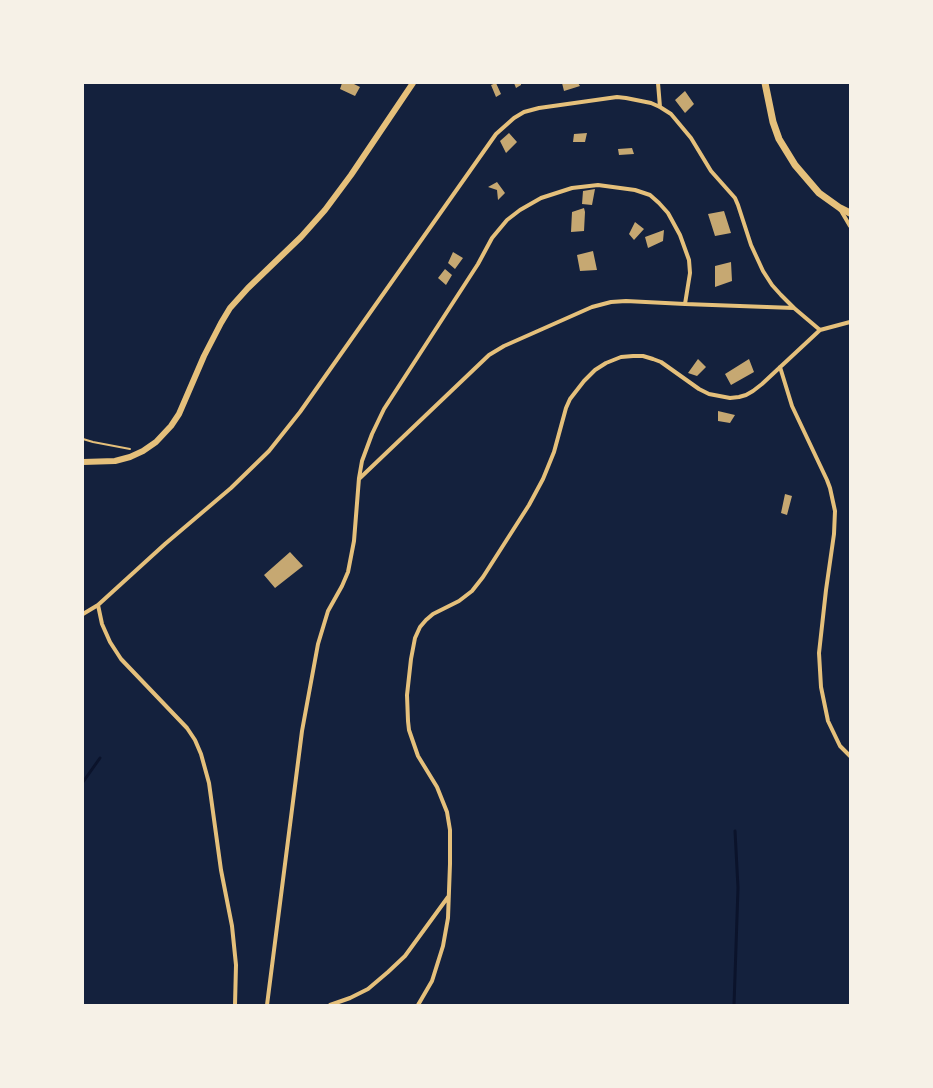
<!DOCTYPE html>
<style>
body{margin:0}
#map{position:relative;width:933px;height:1088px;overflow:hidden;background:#14213d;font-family:Commissioner,sans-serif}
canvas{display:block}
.frame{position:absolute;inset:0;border:84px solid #f6f1e7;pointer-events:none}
</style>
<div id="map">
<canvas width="933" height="1088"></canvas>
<div class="frame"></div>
</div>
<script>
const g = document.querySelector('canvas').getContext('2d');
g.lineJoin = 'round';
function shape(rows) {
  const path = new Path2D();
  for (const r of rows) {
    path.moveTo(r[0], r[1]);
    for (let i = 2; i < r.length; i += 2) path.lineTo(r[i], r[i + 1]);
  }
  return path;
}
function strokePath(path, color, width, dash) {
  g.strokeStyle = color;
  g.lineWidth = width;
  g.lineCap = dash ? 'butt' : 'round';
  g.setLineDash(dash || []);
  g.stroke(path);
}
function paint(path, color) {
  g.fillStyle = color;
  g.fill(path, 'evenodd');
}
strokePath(shape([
 [83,782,100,758],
 [734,1005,738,888,735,831]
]), '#0b132b', 3);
paint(shape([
 [342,83,352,83,360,87,355,96,340,89],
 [496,83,501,94,496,97,491,85],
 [514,83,521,83,521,85,516,88],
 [562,83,578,83,580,86,564,91],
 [685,91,694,104,685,113,675,100],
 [509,133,517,142,506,153,500,141],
 [587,133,585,142,573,142,574,134],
 [632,148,634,154,619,155,618,149],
 [497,182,505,193,498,200,497,190,488,187],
 [595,189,592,205,582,204,583,191],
 [584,208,585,212,584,231,571,232,572,212],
 [724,211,731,233,715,236,708,214],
 [635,222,644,229,634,240,629,234],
 [664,230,663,241,648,248,645,237],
 [593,251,597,270,580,271,577,255],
 [453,252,463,258,455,269,448,263],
 [731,262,732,281,715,287,715,266],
 [445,269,452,275,446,285,438,278],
 [698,359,706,367,697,376,688,373],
 [749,359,754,372,731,385,725,374],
 [718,411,735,415,730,423,718,421],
 [785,494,792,496,787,515,781,513],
 [290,552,303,566,275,588,264,575]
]), '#c6a872');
strokePath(shape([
 [83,439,93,442,130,449]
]), '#e5c07b', 2);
strokePath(shape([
 [658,83,660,107],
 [840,209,850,226],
 [780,367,792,406,827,480,830,488,835,511,834,534,826,590,819,653,821,687,828,721,840,746,850,756],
 [360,478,489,355,504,346,592,307,611,302,626,301,685,304,794,308],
 [98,605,102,624,110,642,121,659,187,728,195,740,201,754,209,783,221,870,232,926,236,965,235,1005],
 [83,614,98,605,165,544,231,488,269,451,300,412,496,134,514,118,524,112,539,108,617,97,626,98,651,103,660,107,671,114,691,138,711,171,735,198,738,205,751,245,763,271,772,285,781,295,794,308,820,330],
 [267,1005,302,731,318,644,328,611,342,586,348,572,354,541,359,478,362,461,372,434,384,409,478,264,492,238,507,220,520,210,541,198,572,188,598,185,635,190,650,195,659,203,668,213,680,235,689,260,690,273,685,304],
 [330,1005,350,998,368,989,388,972,405,956,448,897],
 [418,1005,432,981,443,946,448,918,450,864,450,830,447,812,437,787,418,756,409,730,408,721,407,695,411,659,415,638,420,627,426,620,433,614,459,601,472,591,483,577,529,505,543,479,554,452,566,408,570,399,584,381,595,370,606,363,621,357,633,356,643,356,653,359,661,362,699,389,709,394,730,398,739,397,746,395,753,391,762,384,820,330,850,322]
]), '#e5c07b', 4);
strokePath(shape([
 [83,462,115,461,130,457,143,451,156,442,171,426,179,414,204,356,221,323,230,308,248,288,301,237,325,210,351,175,413,83]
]), '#e5c07b', 6);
strokePath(shape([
 [765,83,773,122,779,139,795,165,819,193,840,208,850,213]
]), '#e5c07b', 7);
</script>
